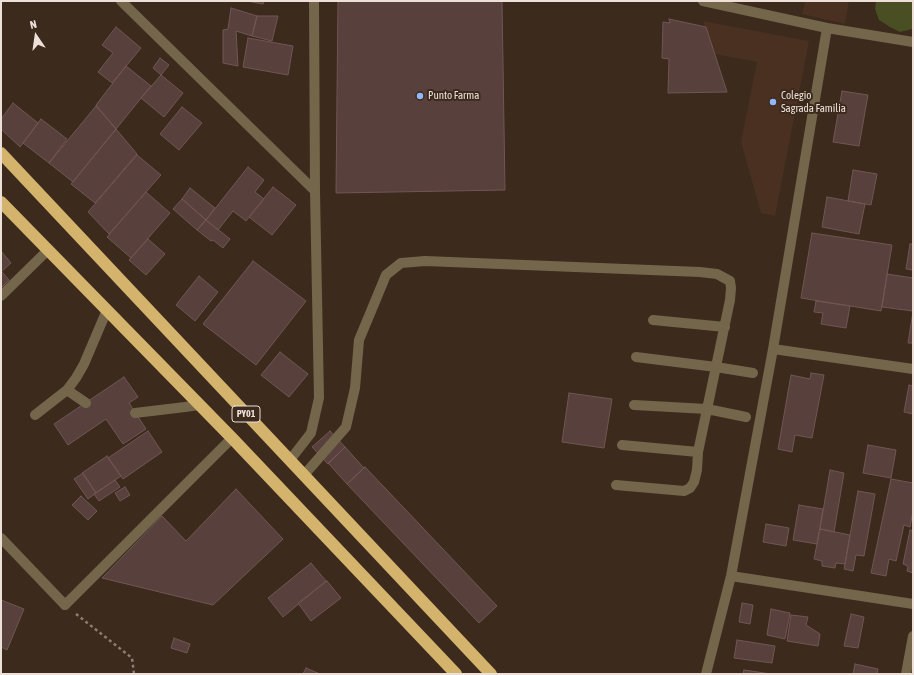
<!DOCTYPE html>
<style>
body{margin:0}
#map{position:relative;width:914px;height:675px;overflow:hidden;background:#3c2a1d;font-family:"Asap Condensed",sans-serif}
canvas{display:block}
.frame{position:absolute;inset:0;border:2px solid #ede0d8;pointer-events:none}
.north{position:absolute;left:16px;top:16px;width:40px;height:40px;-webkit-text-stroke:3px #3c2a1d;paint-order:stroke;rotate:347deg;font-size:11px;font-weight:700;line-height:16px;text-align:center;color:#ede0d8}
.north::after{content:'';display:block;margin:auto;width:14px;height:18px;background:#ede0d8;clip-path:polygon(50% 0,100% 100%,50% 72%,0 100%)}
</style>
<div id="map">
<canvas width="914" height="675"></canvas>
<div class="frame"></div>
<div class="north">N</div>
</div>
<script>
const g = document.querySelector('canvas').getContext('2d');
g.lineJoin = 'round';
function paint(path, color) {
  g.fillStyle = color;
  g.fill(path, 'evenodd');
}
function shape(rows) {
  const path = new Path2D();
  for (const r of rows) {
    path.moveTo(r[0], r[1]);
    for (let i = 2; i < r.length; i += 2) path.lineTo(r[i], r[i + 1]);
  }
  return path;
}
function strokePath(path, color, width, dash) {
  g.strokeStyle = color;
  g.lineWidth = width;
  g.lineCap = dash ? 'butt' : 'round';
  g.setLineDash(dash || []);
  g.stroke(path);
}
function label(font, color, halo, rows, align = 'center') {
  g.font = font + ' "Asap Condensed",sans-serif';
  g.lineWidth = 4;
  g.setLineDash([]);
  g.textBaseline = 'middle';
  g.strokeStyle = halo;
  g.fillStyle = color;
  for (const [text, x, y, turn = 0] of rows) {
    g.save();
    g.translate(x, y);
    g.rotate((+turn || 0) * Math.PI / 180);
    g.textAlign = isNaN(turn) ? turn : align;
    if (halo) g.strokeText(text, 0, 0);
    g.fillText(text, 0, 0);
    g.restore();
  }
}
paint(shape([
 [805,1,849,1,845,24,802,14],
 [703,21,809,41,775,216,761,213,741,142,757,62,715,54]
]), '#493020');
paint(shape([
 [876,1,913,1,913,27,912,29,900,32,890,27,879,20,875,9]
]), '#494f23');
const building = shape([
 [247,1,264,1,263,4,247,1],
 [338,1,502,1,505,190,336,193,338,1],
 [231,8,257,16,252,36,236,31,238,66,223,63,223,30,228,29,231,8],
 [257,16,278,16,272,41,252,36,257,16],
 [669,19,706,27,727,92,668,93,669,59,662,58,663,22,670,23,669,19],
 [116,27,141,48,112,83,98,72,113,53,102,45,116,27],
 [248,38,293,46,288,75,243,67,248,38],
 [160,58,169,65,161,75,153,68,160,58],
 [126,66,151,86,116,129,96,105,126,66],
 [161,75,183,93,164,117,141,98,161,75],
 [842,91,868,95,859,146,833,142,842,91],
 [13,103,38,123,20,147,1,129,1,119,13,103],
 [96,106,116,129,73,182,49,163,96,106],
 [182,107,202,123,179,150,160,134,182,107],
 [41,119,67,139,49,163,23,143,41,119],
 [116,129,137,154,95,203,71,184,116,129],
 [137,155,161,175,109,234,88,212,137,155],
 [248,167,264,180,255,192,264,199,246,221,233,211,218,230,206,220,248,167],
 [853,170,877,174,871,205,848,201,853,170],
 [273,187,296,205,272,235,249,217,273,187],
 [190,188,215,208,206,220,182,199,190,188],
 [146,192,170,213,131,258,107,237,146,192],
 [827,197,865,204,859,234,822,227,827,197],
 [182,199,206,220,197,230,173,209,182,199],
 [206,220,230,239,223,248,213,240,211,241,197,230,206,220],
 [812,233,892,245,881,311,801,298,812,233],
 [148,239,165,254,146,275,129,260,148,239],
 [910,244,913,244,913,270,906,269,910,244],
 [1,251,11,263,1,272,1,251],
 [253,261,306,301,256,365,203,324,253,261],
 [2,272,9,280,1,288,1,273,2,272],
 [887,274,913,278,913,311,882,307,887,274],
 [199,276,218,292,195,321,176,305,199,276],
 [816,301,850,306,846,328,821,324,823,313,814,312,816,301],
 [913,312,913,343,908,343,913,312],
 [280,352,308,374,289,397,261,375,280,352],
 [811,373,824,375,812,438,795,435,792,452,778,449,791,375,810,379,811,373],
 [124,377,138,397,129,403,146,429,123,444,106,419,68,445,54,424,124,377],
 [909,385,913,386,913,414,904,412,909,385],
 [569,393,612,399,604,448,562,442,569,393],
 [148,431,162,452,123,479,108,458,148,431],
 [330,431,345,447,328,464,312,447,330,431],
 [868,445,896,450,891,478,863,473,868,445],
 [345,447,364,468,347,484,328,463,345,447],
 [107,456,121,476,96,493,82,473,107,456],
 [365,467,497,606,479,623,347,484,365,467],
 [830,470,844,473,834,532,820,529,830,470],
 [83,473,96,493,88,499,74,479,83,473],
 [891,479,913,483,913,511,910,527,904,525,896,561,889,559,886,576,871,573,891,479],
 [115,480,120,487,99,501,94,494,115,480],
 [125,487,130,495,120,501,115,493,125,487],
 [236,489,283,539,213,605,102,578,162,516,186,541,236,489],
 [858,491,875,494,864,556,856,555,853,571,844,569,858,491],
 [81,496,97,511,88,520,72,505,81,496],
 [799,505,823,509,817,544,793,540,799,505],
 [766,524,789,528,786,546,763,542,766,524],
 [820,529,850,535,845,564,836,563,835,568,822,566,822,561,814,559,820,529],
 [910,530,913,531,913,573,907,571,908,566,903,564,910,530],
 [311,563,326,581,283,617,268,598,311,563],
 [327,581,341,598,311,621,298,603,327,581],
 [1,600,24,609,7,650,1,647,1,600],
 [742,603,753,605,750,624,739,622,742,603],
 [771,609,790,613,785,639,767,635,771,609],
 [851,614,864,617,858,648,844,646,851,614],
 [791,615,808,617,806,625,820,634,818,646,787,641,791,615],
 [174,638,190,644,187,653,171,648,174,638],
 [737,640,775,646,772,663,734,658,737,640],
 [855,664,878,669,877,674,853,674,855,664],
 [306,668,320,674,303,674,306,668],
 [744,670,771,674,743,674,744,670]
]);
paint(building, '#58403d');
strokePath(building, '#715654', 1);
strokePath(shape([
 [76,614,132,658,134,674]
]), '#8d7d72', 2.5, [3, 3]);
strokePath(shape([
 [1,296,48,250],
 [653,320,725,327],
 [636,357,716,367,753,373],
 [67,390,86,403],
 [634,405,707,409,746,417],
 [135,413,185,407,199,405],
 [35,415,67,390,76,378,84,364,107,310],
 [622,445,698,452],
 [304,475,346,427,355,388,359,340,374,304,386,275,401,263,425,261,700,272,717,274,730,281,731,288,730,300,698,452,697,470,694,482,690,488,684,491,616,485],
 [65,605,232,438]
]), '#74664b', 10);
strokePath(shape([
 [121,1,315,191],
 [703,1,827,28,773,349,731,576,706,674],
 [827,28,913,42],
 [773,349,913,369],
 [290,460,311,433,319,398,315,191,314,1],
 [1,538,65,605],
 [731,576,913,604],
 [906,674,913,636]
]), '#74664b', 10);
strokePath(shape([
 [1,153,491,674],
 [1,202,232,438,456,674]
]), '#d4b36d', 12);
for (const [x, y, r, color] of [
 [420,96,4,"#92b7fd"],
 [773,102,4,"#92b7fd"]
]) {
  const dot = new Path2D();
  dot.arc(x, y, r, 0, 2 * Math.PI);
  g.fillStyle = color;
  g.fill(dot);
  strokePath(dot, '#3c2a1d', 1.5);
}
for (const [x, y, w] of [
 [246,414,28]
]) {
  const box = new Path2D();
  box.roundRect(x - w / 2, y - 8, w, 16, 3);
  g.fillStyle = '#3c2a1d';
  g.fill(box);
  strokePath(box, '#ede0d8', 1);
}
label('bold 10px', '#ede0d8', null, [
 ["PY01",246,414]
]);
label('11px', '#ede0d8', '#3c2a1d', [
 ["Punto Farma",428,96],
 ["Colegio",781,96],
 ["Sagrada Familia",781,109]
], 'left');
</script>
